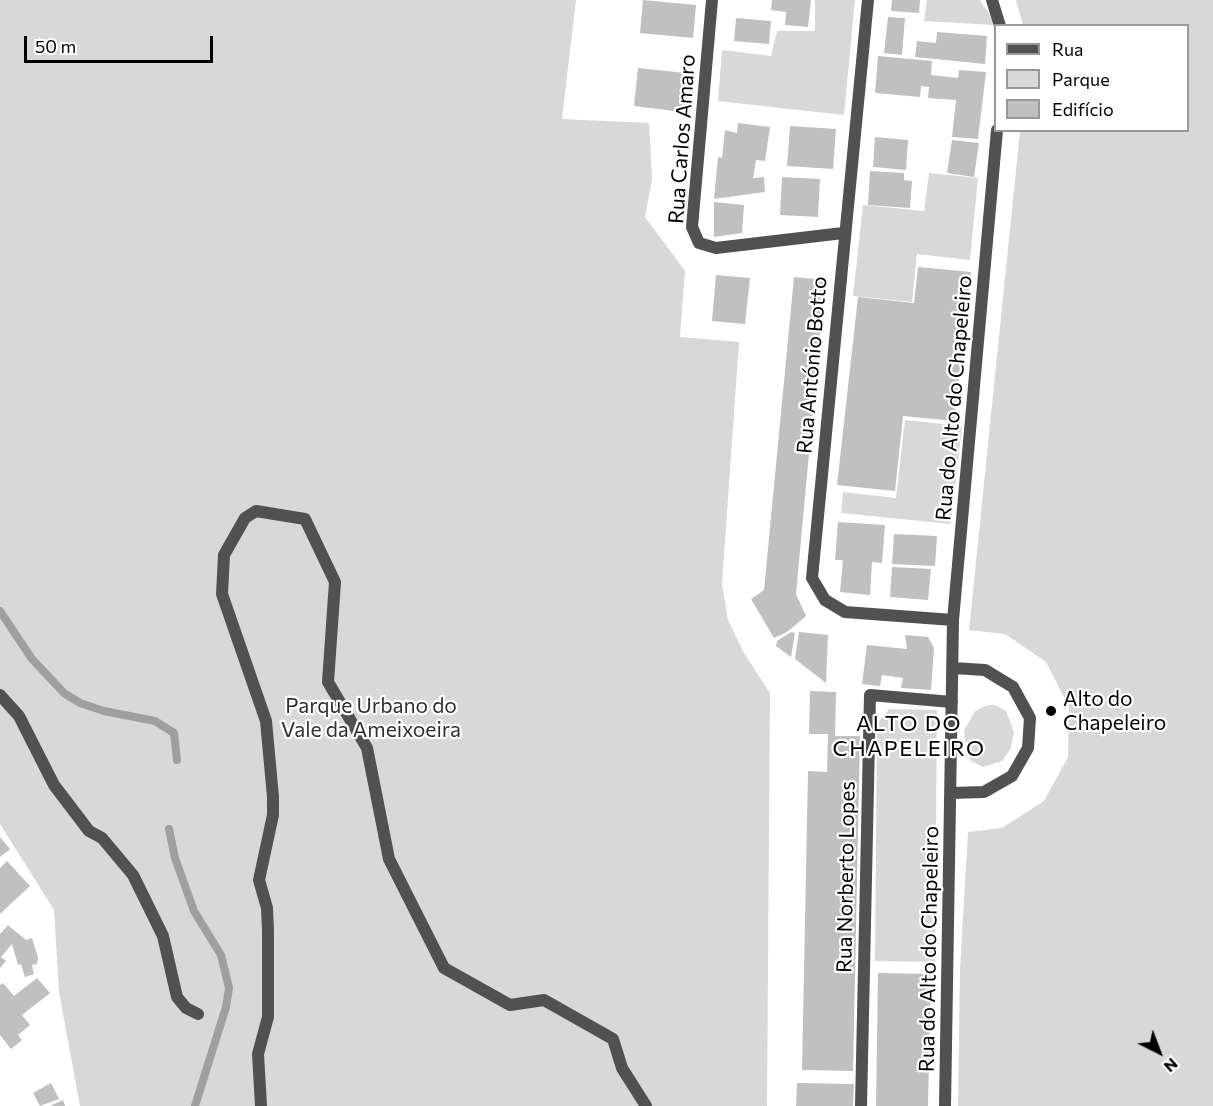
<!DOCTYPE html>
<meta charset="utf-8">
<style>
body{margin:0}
#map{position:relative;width:1213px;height:1106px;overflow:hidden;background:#fff;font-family:Commissioner,sans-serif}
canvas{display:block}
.legend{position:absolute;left:994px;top:24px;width:195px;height:108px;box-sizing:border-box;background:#fff;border:2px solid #999;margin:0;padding:8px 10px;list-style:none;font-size:18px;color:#000}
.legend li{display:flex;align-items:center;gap:12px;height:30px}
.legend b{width:30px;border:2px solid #999}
.north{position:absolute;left:1129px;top:1022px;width:60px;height:60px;-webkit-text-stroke:4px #fff;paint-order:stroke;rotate:138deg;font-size:16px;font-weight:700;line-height:24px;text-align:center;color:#000}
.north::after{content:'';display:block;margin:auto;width:21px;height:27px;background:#000;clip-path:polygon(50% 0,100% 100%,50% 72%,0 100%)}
.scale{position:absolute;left:24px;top:36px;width:189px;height:27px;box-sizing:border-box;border:3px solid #000;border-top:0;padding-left:8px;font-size:18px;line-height:21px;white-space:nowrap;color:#000;-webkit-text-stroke:4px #fff;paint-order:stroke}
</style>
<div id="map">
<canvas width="1213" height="1106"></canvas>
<ul class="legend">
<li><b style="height:8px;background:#515151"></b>Rua</li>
<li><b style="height:16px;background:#d8d8d8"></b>Parque</li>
<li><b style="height:16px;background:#c0c0c0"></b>Edifício</li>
</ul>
<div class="north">N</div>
<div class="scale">50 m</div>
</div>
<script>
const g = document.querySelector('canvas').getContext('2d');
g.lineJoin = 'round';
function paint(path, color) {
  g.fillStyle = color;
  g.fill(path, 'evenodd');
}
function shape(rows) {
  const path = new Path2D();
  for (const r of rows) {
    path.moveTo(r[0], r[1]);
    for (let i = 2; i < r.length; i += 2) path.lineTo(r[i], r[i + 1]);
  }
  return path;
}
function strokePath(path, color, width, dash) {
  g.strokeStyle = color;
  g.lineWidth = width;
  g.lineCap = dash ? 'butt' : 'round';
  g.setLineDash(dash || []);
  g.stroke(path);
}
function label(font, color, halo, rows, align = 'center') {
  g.font = font + ' Commissioner,sans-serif';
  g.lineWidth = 4.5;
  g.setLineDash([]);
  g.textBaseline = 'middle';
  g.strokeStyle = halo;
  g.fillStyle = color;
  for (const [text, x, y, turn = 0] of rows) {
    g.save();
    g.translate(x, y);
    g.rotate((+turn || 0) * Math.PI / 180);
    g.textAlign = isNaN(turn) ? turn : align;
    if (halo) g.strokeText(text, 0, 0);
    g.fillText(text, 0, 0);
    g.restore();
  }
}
paint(shape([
 [0,0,576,0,562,119,649,123,652,179,645,217,685,271,680,337,739,342,722,584,728,620,744,653,770,693,767,1106,80,1106,59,992,54,910,0,824],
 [815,0,855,0,844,115,718,101,722,50,771,56,777,31,815,31],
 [927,0,980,0,991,17,993,25,924,21],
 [1016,0,1213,0,1213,1106,958,1106,960,969,968,832,1002,828,1044,801,1068,757,1069,707,1046,662,1005,634,969,630,1020,131,1188,130,1188,26,1023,25],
 [929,173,978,178,970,260,917,254,912,302,853,296,863,205,924,211],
 [905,420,962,426,951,524,841,513,843,492,896,498],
 [988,705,995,705,1006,711,1014,732,1011,748,1002,761,983,767,971,761,967,754,964,731,975,711],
 [889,709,937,710,935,962,875,961,877,724]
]), '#d8d8d8');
strokePath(shape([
 [0,611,32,659,64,693,80,703,104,711,155,721,174,733,177,760],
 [169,829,175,858,194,911,221,955,229,988,226,1007,195,1106]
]), '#9f9f9f', 8);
paint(shape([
 [643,0,696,5,693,38,640,33],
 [772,0,811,0,808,27,785,25,786,12,771,10],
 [892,0,920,0,919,13,891,11],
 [888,17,905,18,902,55,884,53],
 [736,18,771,21,769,44,734,41],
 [937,32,987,36,985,64,915,57,917,41,936,43],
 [878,56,932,61,931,75,958,78,959,70,986,72,978,139,952,137,956,100,928,98,929,87,921,86,920,97,875,93],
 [638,68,695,74,690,113,634,106],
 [738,123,770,127,765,161,756,160,753,178,764,177,765,192,714,199,718,157,722,158,725,130,737,133],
 [790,126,836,129,833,169,787,166],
 [875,137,908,140,906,170,873,167],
 [952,140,979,143,974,177,947,173],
 [870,171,904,173,904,180,912,181,910,208,868,205],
 [782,177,820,179,818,217,780,215],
 [714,202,744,205,742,233,714,237],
 [918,267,971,272,954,421,903,416,895,491,837,485,858,297,914,303],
 [716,275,750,278,745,324,712,321],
 [794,277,825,280,796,594,806,616,787,632,774,638,751,599,764,590],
 [838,522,885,525,882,563,872,562,870,595,840,592,843,560,835,560],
 [894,534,937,536,935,566,892,564],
 [892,567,931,569,928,600,890,597],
 [791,632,795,633,791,657,776,646,777,641],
 [799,632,828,635,826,683,795,659],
 [905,635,928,637,934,648,931,690,901,688,903,678,882,675,880,686,862,684,867,645,907,649],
 [810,691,836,692,835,736,860,736,853,1071,802,1070,808,771,827,772,828,734,809,734],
 [0,837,10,849,0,857],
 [7,861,30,886,0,914,0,868],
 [8,925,26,940,32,938,38,958,37,964,32,965,34,974,25,977,21,964,18,965,12,944,1,957,6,961,0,968,0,934],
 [878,973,931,974,928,1106,876,1106],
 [37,978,50,993,22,1015,30,1025,18,1035,22,1040,11,1049,0,1035,0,985,3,983,14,996],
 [51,1083,59,1099,40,1106,33,1093],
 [797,1083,854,1084,853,1106,796,1106],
 [63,1100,65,1106,50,1106]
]), '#c0c0c0');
strokePath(shape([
 [0,695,19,716,54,785,89,831,102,838,133,875,163,936,177,997,186,1008,198,1014],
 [261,1106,258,1054,268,1017,268,931,267,908,259,880,273,815,273,797,266,721,222,594,224,555,245,518,256,511,305,519,335,582,328,682,367,748,389,859,444,968,510,1005,544,1000,613,1039,622,1068,646,1106]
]), '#515151', 12);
strokePath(shape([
 [712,0,692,227,699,243,716,248,843,233],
 [868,0,812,578,825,600,845,612,953,620],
 [992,0,1000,26],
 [951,793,984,792,1012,776,1028,748,1030,718,1013,687,985,670,953,668],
 [861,1106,870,695,952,702],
 [945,1106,953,620,997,130]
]), '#515151', 12);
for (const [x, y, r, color] of [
 [1051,711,6,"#000"]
]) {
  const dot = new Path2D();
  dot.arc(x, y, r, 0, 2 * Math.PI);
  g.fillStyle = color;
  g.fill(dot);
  strokePath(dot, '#fff', 2);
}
label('21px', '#000', '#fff', [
 ["Rua Carlos Amaro",682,139,-86],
 ["Rua António Botto",812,365,-85],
 ["Rua do Alto do Chapeleiro",954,398,-85],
 ["Rua Norberto Lopes",846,877,-89],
 ["Rua do Alto do Chapeleiro",929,949,-89]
]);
label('21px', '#000', '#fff', [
 ["Alto do",1063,699],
 ["Chapeleiro",1063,723]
], 'left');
label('21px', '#2f2f2f', '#fff', [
 ["Parque Urbano do",371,706],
 ["Vale da Ameixoeira",371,730]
]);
g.letterSpacing = '1.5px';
label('22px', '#000', '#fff', [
 ["ALTO DO",909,724],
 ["CHAPELEIRO",909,749]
]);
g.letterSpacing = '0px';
</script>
